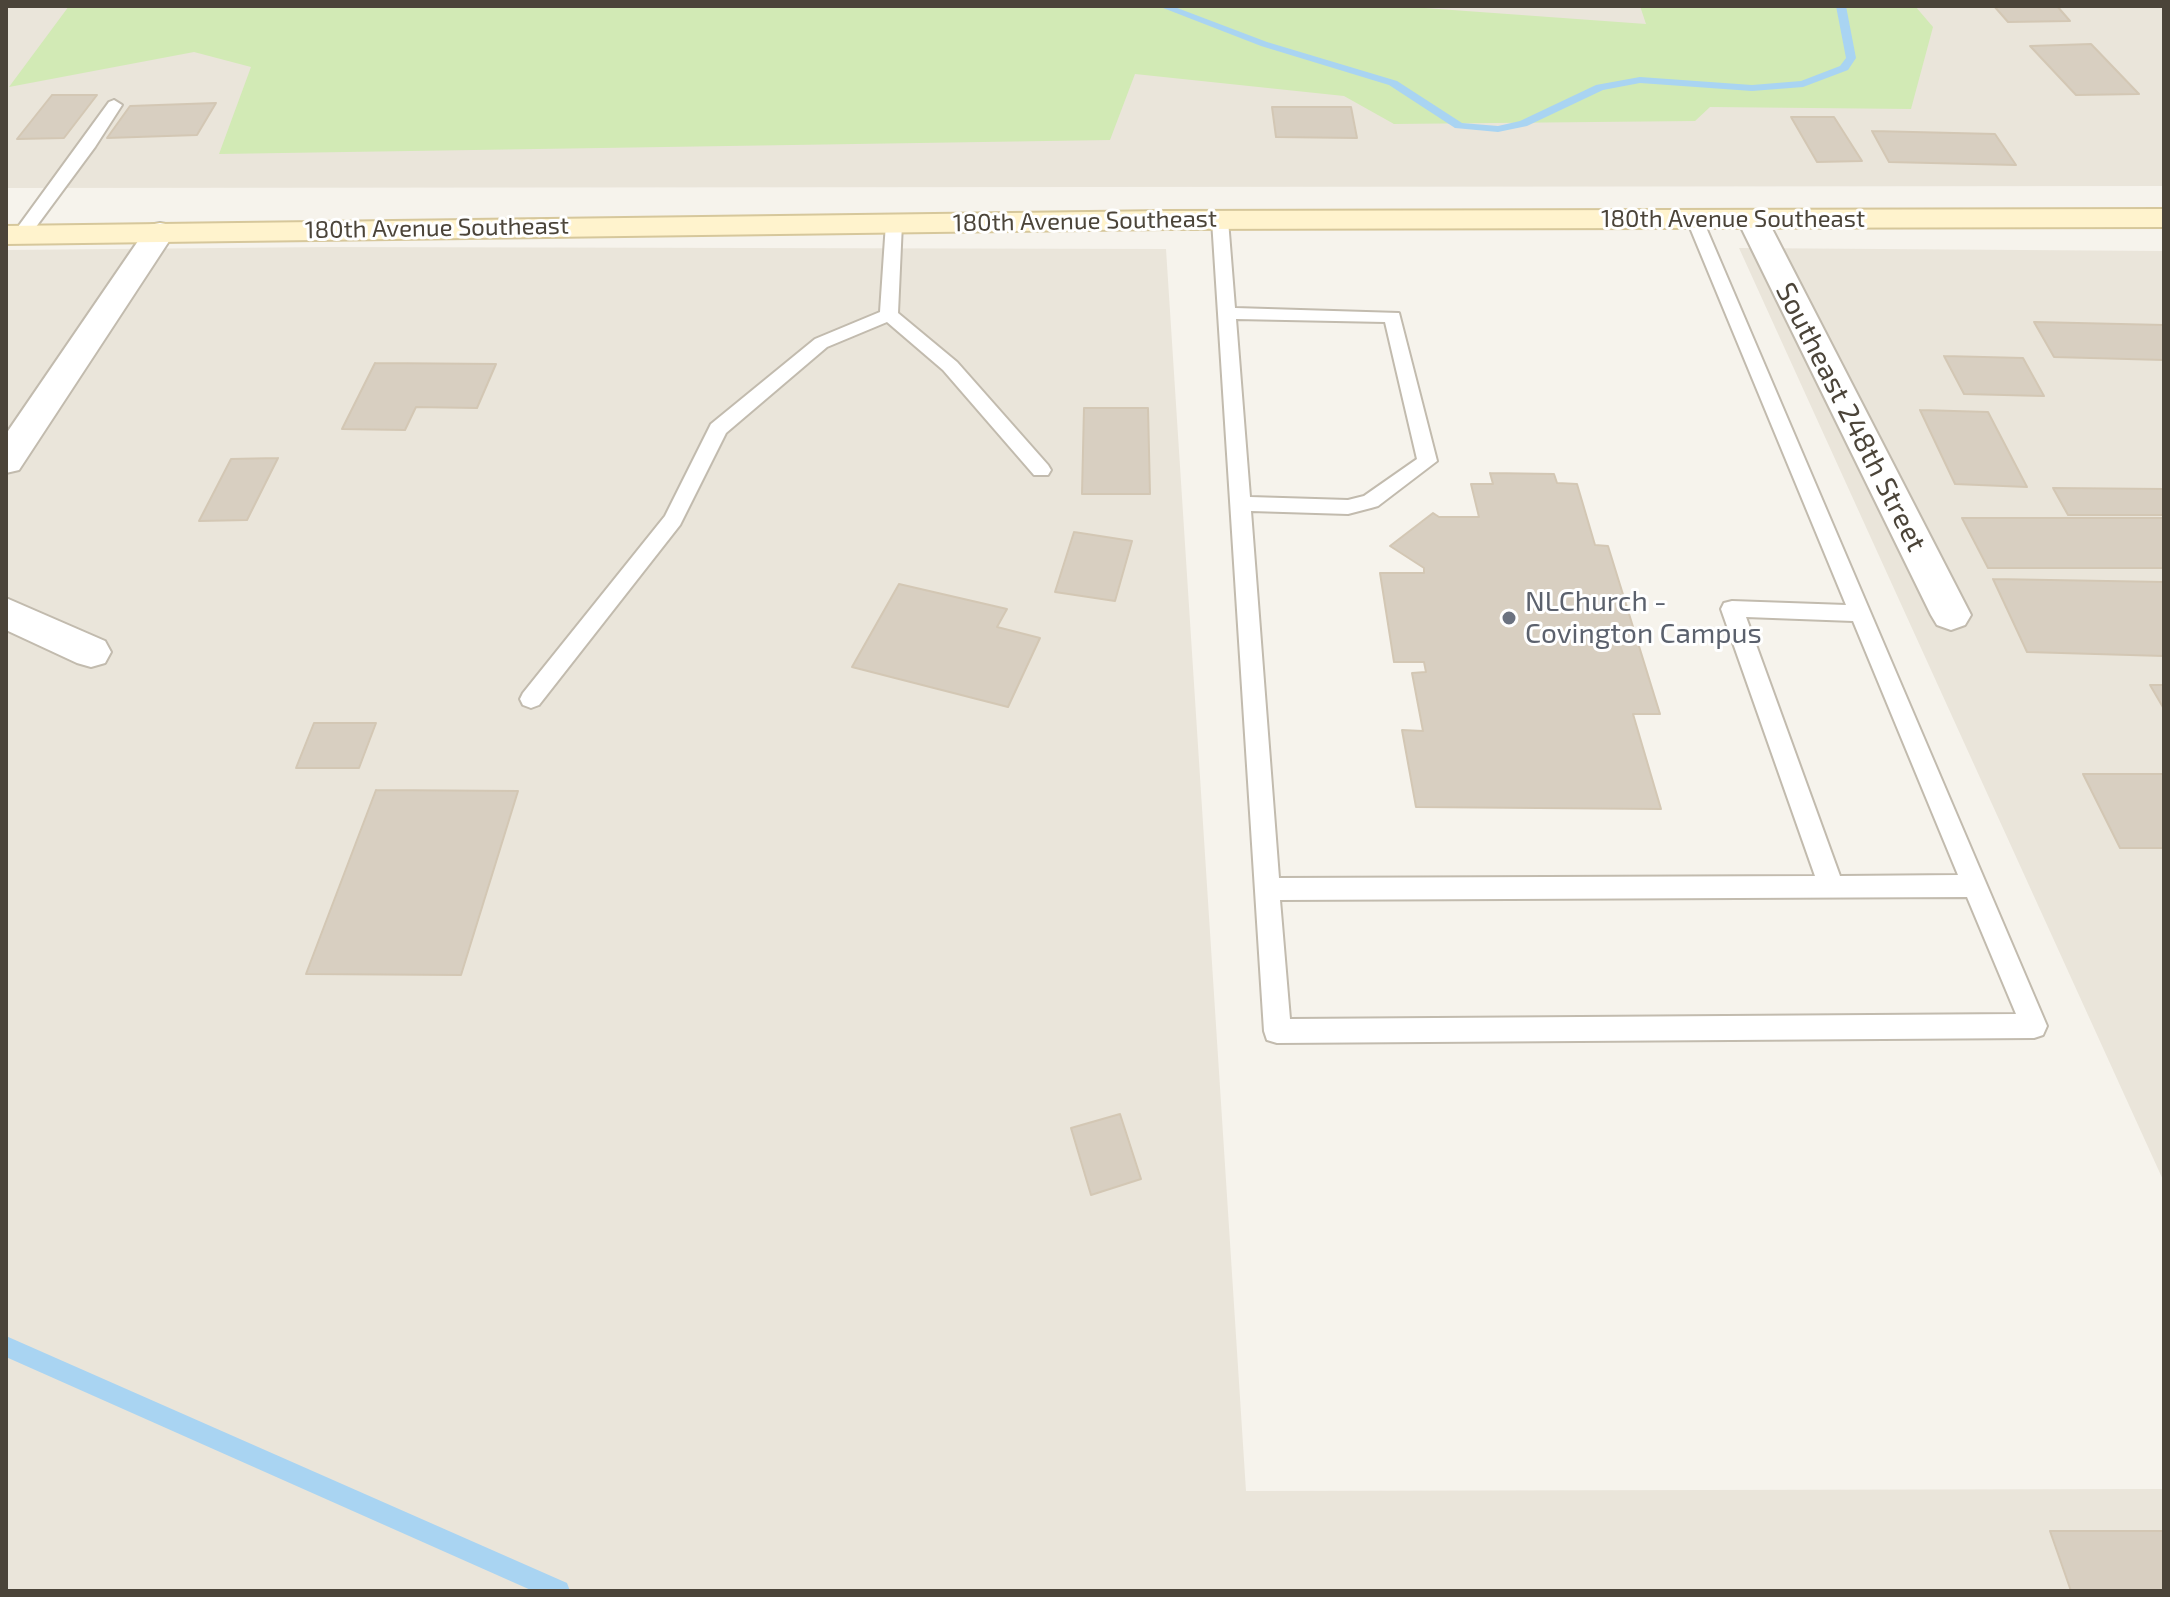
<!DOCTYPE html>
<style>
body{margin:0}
#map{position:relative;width:2170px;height:1597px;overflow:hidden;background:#f6f3ec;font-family:"Exo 2",sans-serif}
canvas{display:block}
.frame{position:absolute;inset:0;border:8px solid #4b4439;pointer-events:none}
</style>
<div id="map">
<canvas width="2170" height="1597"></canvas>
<div class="frame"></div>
</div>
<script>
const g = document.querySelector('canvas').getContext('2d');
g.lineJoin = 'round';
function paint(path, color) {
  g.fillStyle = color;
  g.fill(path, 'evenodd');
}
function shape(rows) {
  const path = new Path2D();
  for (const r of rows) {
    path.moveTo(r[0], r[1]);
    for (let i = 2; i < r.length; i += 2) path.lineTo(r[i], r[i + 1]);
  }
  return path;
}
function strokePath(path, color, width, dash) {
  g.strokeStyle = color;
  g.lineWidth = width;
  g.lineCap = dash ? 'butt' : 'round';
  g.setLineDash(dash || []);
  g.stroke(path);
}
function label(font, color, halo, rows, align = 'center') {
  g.font = font + ' "Exo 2",sans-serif';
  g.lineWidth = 6;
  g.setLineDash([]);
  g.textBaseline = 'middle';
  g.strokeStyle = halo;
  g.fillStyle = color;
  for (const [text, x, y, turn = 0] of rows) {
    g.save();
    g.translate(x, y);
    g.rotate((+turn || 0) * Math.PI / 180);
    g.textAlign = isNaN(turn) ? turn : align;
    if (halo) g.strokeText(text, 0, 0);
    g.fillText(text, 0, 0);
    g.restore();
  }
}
paint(shape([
 [6,6,2164,6,2164,186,6,188],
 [329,247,1166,249,1246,1491,2164,1489,2164,1591,6,1591,6,250],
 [1739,248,2164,251,2164,1182]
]), '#eae5da');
paint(shape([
 [69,6,1397,6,1646,24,1640,6,1915,6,1933,27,1911,109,1710,107,1695,121,1394,124,1344,96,1135,74,1110,140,219,154,251,67,194,52,9,87]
]), '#d2eab5');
paint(shape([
 [1158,6,1172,6,1267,42,1397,81,1462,123,1498,126,1520,121,1596,85,1640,77,1752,85,1801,81,1840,66,1846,58,1836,6,1846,6,1856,58,1848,70,1803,87,1752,91,1640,83,1603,90,1527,126,1498,132,1455,128,1389,85,1261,46,1158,6],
 [6,1336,567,1583,570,1591,533,1591,6,1357,6,1336]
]), '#a9d4f2');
const building = shape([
 [1994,6,2057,6,2070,21,2008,22,1994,6],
 [2091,44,2139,94,2076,95,2030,46,2091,44],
 [52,95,97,95,64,138,17,139,52,95],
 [216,103,197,135,107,138,130,106,216,103],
 [1272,107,1351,107,1357,138,1276,137,1272,107],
 [1791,117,1834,117,1862,161,1817,162,1791,117],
 [1872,131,1995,134,2016,165,1889,162,1872,131],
 [2034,322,2164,325,2164,360,2054,357,2034,322],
 [1944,356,2023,358,2044,396,1964,394,1944,356],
 [375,363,496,364,477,408,416,407,405,430,342,429,375,363],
 [1084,408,1148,408,1150,494,1082,494,1084,408],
 [1920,410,1988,412,2027,487,1955,484,1920,410],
 [278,458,247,520,199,521,231,459,278,458],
 [1490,473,1554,474,1557,483,1577,484,1595,545,1608,546,1660,714,1633,714,1661,809,1416,807,1402,730,1423,731,1412,673,1426,672,1424,662,1394,662,1380,573,1424,573,1424,568,1390,546,1433,513,1439,517,1479,517,1471,484,1493,484,1490,473],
 [2053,488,2164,489,2164,515,2068,515,2053,488],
 [1962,518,2164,518,2164,568,1988,568,1962,518],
 [1074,532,1132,541,1115,601,1055,592,1074,532],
 [1993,579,2164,582,2164,656,2027,652,1993,579],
 [899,584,1007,609,997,627,1040,638,1008,707,852,667,899,584],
 [2150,685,2164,685,2164,709,2150,685],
 [314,723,376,723,359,768,296,768,314,723],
 [2083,774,2164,774,2164,848,2120,848,2083,774],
 [376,790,518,791,461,975,306,974,376,790],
 [1120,1114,1141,1179,1091,1195,1071,1128,1120,1114],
 [2050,1531,2164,1531,2164,1591,2071,1591,2050,1531]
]);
paint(building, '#d8cfc1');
strokePath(building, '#d3c7b4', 2);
const lane = shape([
 [114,100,122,105,95,147,27,239,15,239,13,235,15,231,109,102,114,100],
 [1694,213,1702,218,2047,1026,2043,1035,2034,1038,1277,1043,1267,1040,1264,1031,1212,220,1220,215,1228,220,1235,308,1399,313,1437,461,1378,506,1371,508,1348,514,1251,511,1279,878,1815,876,1721,609,1724,603,1732,601,1846,605,1686,218,1694,213],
 [1236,319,1385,322,1417,459,1364,496,1348,500,1250,497,1236,319],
 [1746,617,1853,621,1958,875,1840,876,1746,617],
 [1967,897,2016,1014,1290,1019,1280,900,1967,897],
 [894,218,902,223,898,313,957,362,1048,465,1051,470,1048,475,1034,475,943,370,887,322,827,347,726,433,680,525,539,705,531,708,523,705,520,699,523,693,665,516,711,424,815,339,880,312,886,223,894,218]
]);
const street = shape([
 [1752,210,1763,212,1767,219,1971,615,1965,625,1951,630,1937,625,1931,615,1737,219,1741,212,1752,210],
 [160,223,171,225,175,232,19,470,6,473,6,434,149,225,160,223],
 [6,598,105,641,111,652,105,663,91,667,77,663,6,630,6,598]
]);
const secondary = shape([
 [2164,209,2164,227,1166,229,6,244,6,226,1166,211,2164,209]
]);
strokePath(lane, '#c2bbae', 4);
strokePath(street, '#c2bbae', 4);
strokePath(secondary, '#d6c79b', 4);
paint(lane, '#fff');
paint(street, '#fff');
paint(secondary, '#fff3cd');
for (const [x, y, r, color] of [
 [1509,618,8,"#6b7280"]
]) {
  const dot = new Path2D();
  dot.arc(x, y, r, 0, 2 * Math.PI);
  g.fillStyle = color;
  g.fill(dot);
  strokePath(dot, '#fff', 3);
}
label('24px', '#4b4439', '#fff', [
 ["180th Avenue Southeast",1733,219],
 ["180th Avenue Southeast",1085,221,-1],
 ["180th Avenue Southeast",437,228,-1]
]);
label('28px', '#4b4439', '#fff', [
 ["Southeast 248th Street",1851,417,63]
]);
label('28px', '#5b616d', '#fff', [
 ["NLChurch -",1525,602],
 ["Covington Campus",1525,634]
], 'left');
</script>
